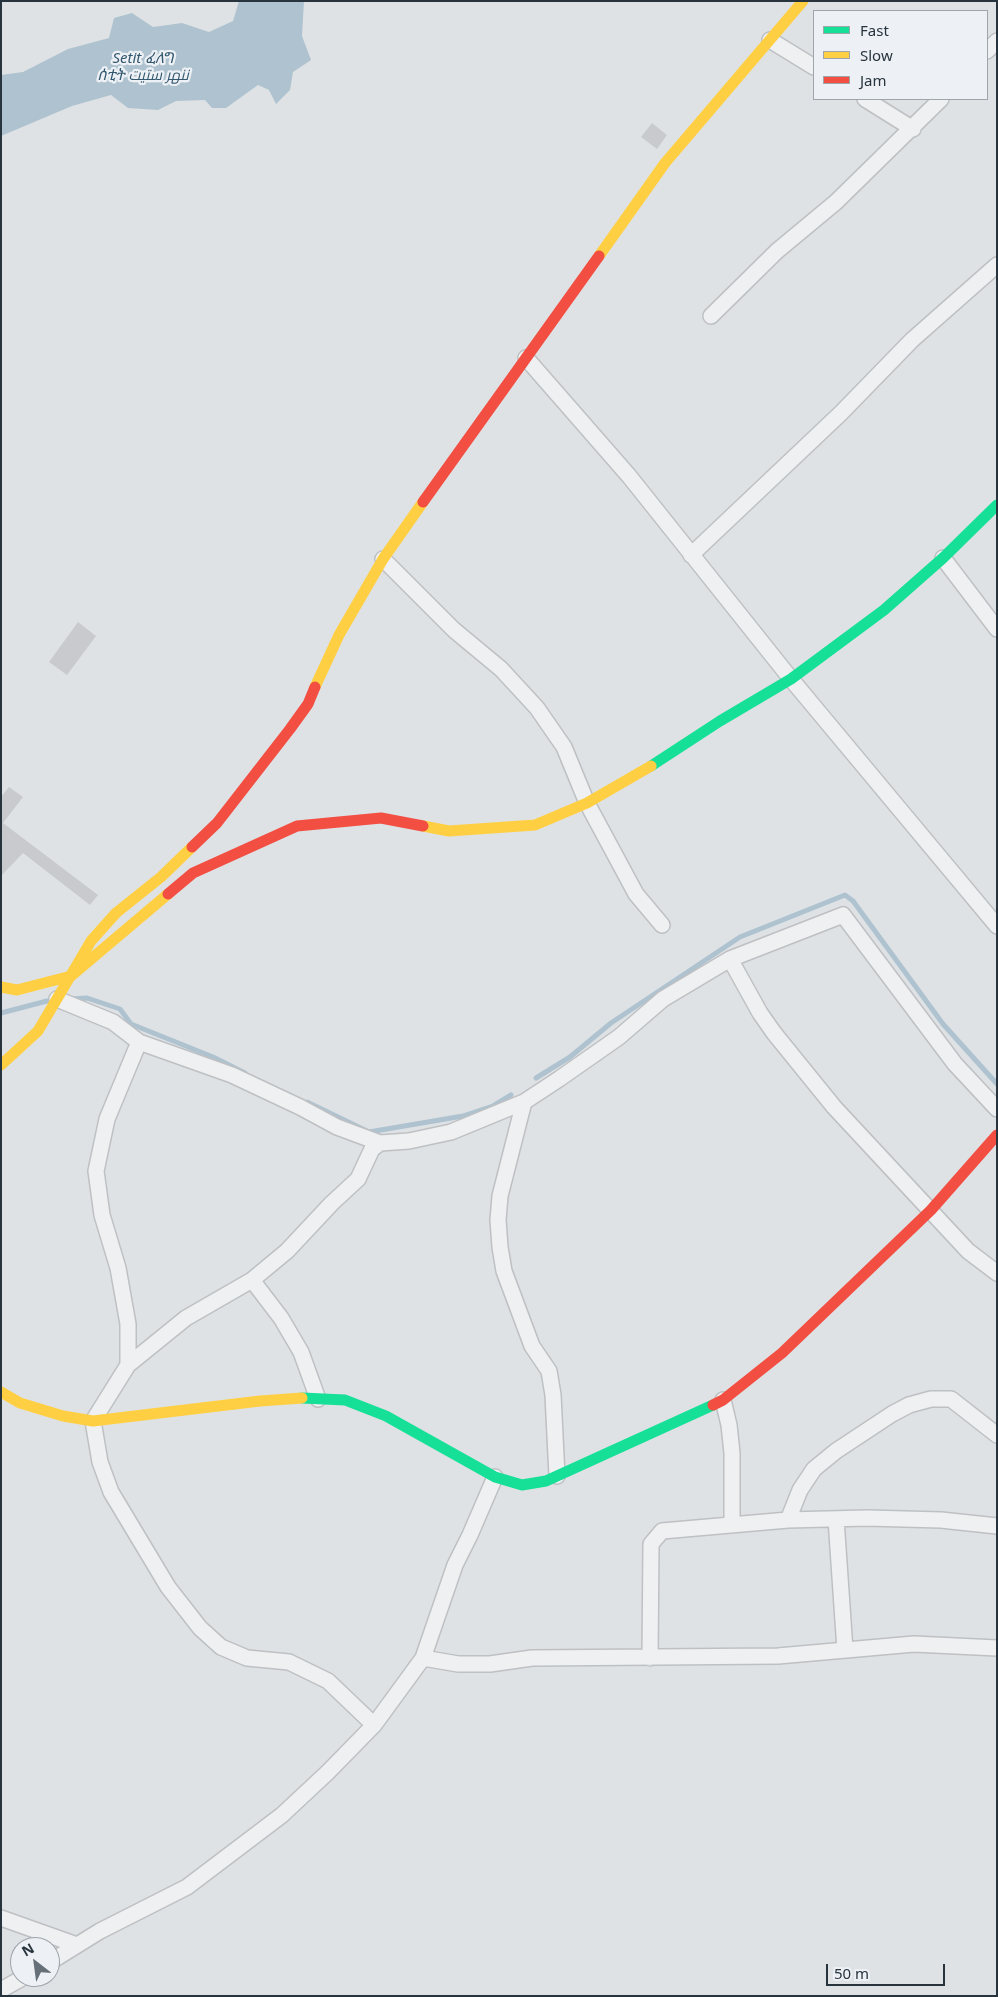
<!DOCTYPE html>
<meta charset="utf-8">
<style>
body{margin:0}
#map{position:relative;width:998px;height:1997px;overflow:hidden;background:#dfe2e5;font-family:"Noto Sans",sans-serif}
canvas{display:block}
.frame{position:absolute;inset:0;border:2px solid #27333d;pointer-events:none}
.legend{position:absolute;left:813px;top:10px;width:175px;height:90px;box-sizing:border-box;background:#edf1f5;border:1px solid #9ea5ab;margin:0;padding:6px 9px;list-style:none;font-size:15px;color:#27333d}
.legend li{display:flex;align-items:center;gap:10px;height:25px}
.legend b{width:25px;border:1px solid #9ea5ab}
.north{position:absolute;left:10px;top:1937px;width:50px;height:50px;box-sizing:border-box;background:#edf1f5;border:1px solid #9ea5ab;border-radius:50%;rotate:330deg;font-size:14px;font-weight:700;line-height:20px;text-align:center;color:#27333d}
.north::after{content:'';display:block;margin:auto;width:18px;height:22px;background:#677078;clip-path:polygon(50% 0,100% 100%,50% 72%,0 100%)}
.scale{position:absolute;left:826px;top:1964px;width:119px;height:22px;box-sizing:border-box;border:2px solid #27333d;border-top:0;padding-left:6px;font-size:15px;line-height:18px;white-space:nowrap;color:#27333d;-webkit-text-stroke:4px #edf1f5;paint-order:stroke}
</style>
<div id="map">
<canvas width="998" height="1997"></canvas>
<div class="frame"></div>
<ul class="legend">
<li><b style="height:6px;background:#16e098"></b>Fast</li>
<li><b style="height:6px;background:#ffcf43"></b>Slow</li>
<li><b style="height:6px;background:#f24e42"></b>Jam</li>
</ul>
<div class="north">N</div>
<div class="scale">50 m</div>
</div>
<script>
const g = document.querySelector('canvas').getContext('2d');
g.lineJoin = 'round';
function paint(path, color) {
  g.fillStyle = color;
  g.fill(path, 'evenodd');
}
function shape(rows) {
  const path = new Path2D();
  for (const r of rows) {
    path.moveTo(r[0], r[1]);
    for (let i = 2; i < r.length; i += 2) path.lineTo(r[i], r[i + 1]);
  }
  return path;
}
function strokePath(path, color, width, dash) {
  g.strokeStyle = color;
  g.lineWidth = width;
  g.lineCap = dash ? 'butt' : 'round';
  g.setLineDash(dash || []);
  g.stroke(path);
}
function label(font, color, halo, rows, align = 'center') {
  g.font = font + ' "Noto Sans",Cairo,"Noto Sans Ethiopic",sans-serif';
  g.lineWidth = 4.5;
  g.setLineDash([]);
  g.textBaseline = 'middle';
  g.strokeStyle = halo;
  g.fillStyle = color;
  for (const [text, x, y, turn = 0] of rows) {
    g.save();
    g.translate(x, y);
    g.rotate((+turn || 0) * Math.PI / 180);
    g.textAlign = isNaN(turn) ? turn : align;
    if (halo) g.strokeText(text, 0, 0);
    g.fillText(text, 0, 0);
    g.restore();
  }
}
paint(shape([
 [239,1,304,1,302,36,311,60,293,72,290,90,276,104,269,90,258,85,226,108,212,108,205,100,176,101,158,110,128,108,111,95,72,106,1,136,1,75,23,72,68,49,109,38,114,18,132,13,153,27,182,23,209,32,233,21]
]), '#aec3cf');
strokePath(shape([
 [70,999,87,998,120,1009,131,1024,213,1057,245,1073],
 [1,1013,47,1001],
 [536,1078,570,1057,611,1023,740,937,845,895,853,901,943,1024,997,1084],
 [307,1102,369,1132,463,1116,493,1106,511,1095]
]), '#aec3cf', 5);
paint(shape([
 [652,123,667,135,657,149,641,137],
 [78,622,96,636,67,675,49,662],
 [9,787,23,797,3,823,98,895,90,905,23,853,1,876,1,797]
]), '#c8cacd');
const street = shape([
 [770,40,814,67],
 [987,51,997,41],
 [865,99,913,129],
 [711,316,777,251,836,202,941,99],
 [526,358,629,476,791,679,997,926],
 [691,555,841,413,912,340,997,265],
 [943,558,997,629],
 [383,559,454,630,501,669,537,708,564,747,587,803,636,894,662,925],
 [730,959,760,1013,774,1033,834,1107,968,1251,997,1273],
 [57,999,113,1022,139,1042,232,1075,300,1107,337,1127,380,1143,409,1141,451,1132,524,1102,559,1079,619,1037,663,999,730,959,843,915,955,1064,997,1109],
 [524,1102,500,1196,498,1220,500,1247,504,1271,532,1346,549,1371,553,1395,557,1476],
 [252,1280,281,1318,301,1352,318,1399],
 [128,1365,128,1324,118,1268,102,1215,96,1171,107,1119,139,1042],
 [723,1400,729,1425,732,1453,732,1525],
 [836,1519,845,1650],
 [788,1520,800,1490,814,1469,836,1451,892,1414,909,1405,931,1399,951,1399,997,1435],
 [423,1658,458,1664,490,1664,532,1658,778,1656,914,1644,997,1648],
 [650,1658,651,1544,662,1531,788,1520,867,1518,941,1520,997,1526],
 [374,1725,328,1681,289,1662,247,1658,221,1647,200,1628,168,1587,111,1492,100,1462,93,1421,128,1365,186,1318,252,1280,287,1251,332,1203,358,1179,372,1149,380,1143],
 [1,1918,77,1945],
 [50,1962,100,1931,187,1887,282,1815,328,1772,374,1725,423,1658,455,1565,470,1535,495,1477],
 [1,1990,24,1977]
]);
strokePath(street, '#bec0c3', 18);
strokePath(street, '#eff0f1', 15);
strokePath(shape([
 [651,766,720,721,791,679,884,610,943,558,997,505],
 [302,1398,345,1400,386,1416,495,1477,522,1485,546,1481,713,1405]
]), '#16e098', 11);
strokePath(shape([
 [599,256,665,163,803,1],
 [315,687,339,635,383,559,423,502],
 [423,826,449,831,535,825,587,803,651,766],
 [1,987,17,990,71,976,168,894],
 [1,1065,38,1031,91,941,116,913,161,877,192,847],
 [1,1392,20,1403,63,1416,93,1421,260,1401,302,1398]
]), '#ffcf43', 11);
strokePath(shape([
 [423,502,599,256],
 [192,847,217,823,290,729,308,704,315,687],
 [168,894,193,873,297,826,381,818,423,826],
 [713,1405,723,1400,782,1353,931,1210,997,1135]
]), '#f24e42', 11);
label('italic 15px', '#33586f', '#edf1f5', [
 ["Setit ፈለግ",143,59],
 ["ሰቲት ننهر ستيت",143,76]
]);
</script>
